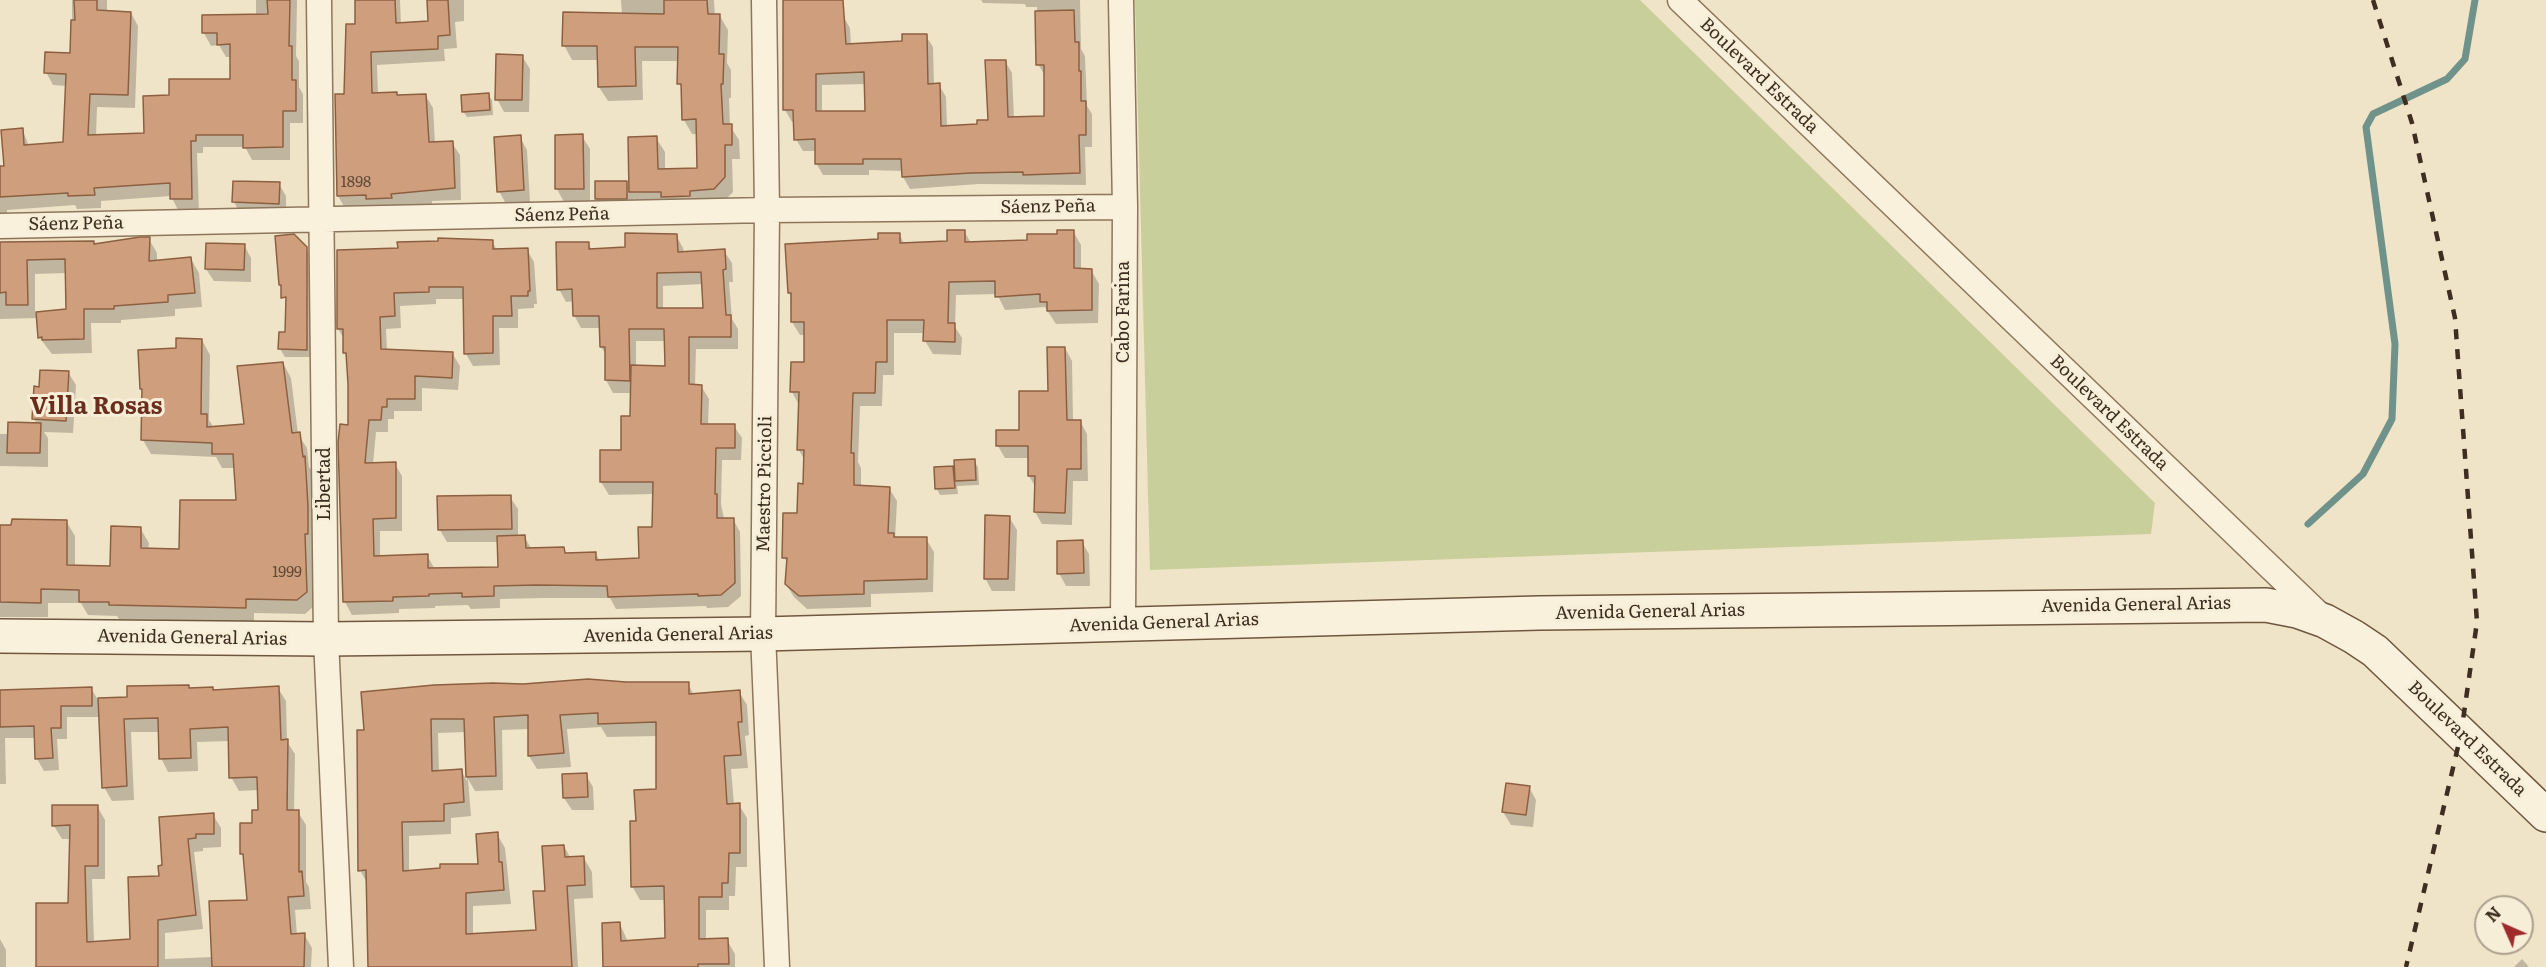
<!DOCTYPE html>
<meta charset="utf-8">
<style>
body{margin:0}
#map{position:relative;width:2546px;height:967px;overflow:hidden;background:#f0e4c8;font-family:Literata,serif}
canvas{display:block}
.north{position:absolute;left:2474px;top:895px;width:60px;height:60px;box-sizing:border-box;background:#f7eed8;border:2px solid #ada18e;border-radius:50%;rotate:315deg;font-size:16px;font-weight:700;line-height:24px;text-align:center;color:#3d2e20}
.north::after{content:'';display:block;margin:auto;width:21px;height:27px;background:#9e2a2b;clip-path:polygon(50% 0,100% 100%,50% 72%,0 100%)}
</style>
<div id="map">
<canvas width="2546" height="967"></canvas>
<div class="north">N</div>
</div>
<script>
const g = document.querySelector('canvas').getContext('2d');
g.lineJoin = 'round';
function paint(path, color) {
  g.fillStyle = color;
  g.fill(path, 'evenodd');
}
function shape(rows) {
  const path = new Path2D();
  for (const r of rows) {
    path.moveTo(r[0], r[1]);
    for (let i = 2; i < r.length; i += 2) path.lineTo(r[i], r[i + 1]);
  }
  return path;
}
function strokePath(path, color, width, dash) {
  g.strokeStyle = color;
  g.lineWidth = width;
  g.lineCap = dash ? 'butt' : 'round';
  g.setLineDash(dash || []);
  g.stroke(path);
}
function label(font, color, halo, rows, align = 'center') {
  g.font = font + ' Literata,serif';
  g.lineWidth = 6;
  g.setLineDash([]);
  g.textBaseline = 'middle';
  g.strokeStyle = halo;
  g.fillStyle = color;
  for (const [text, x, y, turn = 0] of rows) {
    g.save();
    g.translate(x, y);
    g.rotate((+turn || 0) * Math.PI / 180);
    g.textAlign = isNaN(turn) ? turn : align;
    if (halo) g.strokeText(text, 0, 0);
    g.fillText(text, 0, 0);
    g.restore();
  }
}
paint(shape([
 [1135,0,1640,0,2155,503,2151,534,1150,570]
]), '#c9cf9b');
paint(shape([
 [72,0,107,0,107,12,131,13,138,26,135,108,97,107,96,137,146,134,170,97,231,81,231,57,226,57,219,45,211,46,204,33,256,16,256,0,297,0,296,56,299,61,299,87,303,94,303,123,290,123,290,160,252,160,245,147,203,147,203,153,197,153,199,211,179,212,171,196,101,201,101,208,77,209,75,205,7,210,7,214,0,214,0,167,5,167,22,129,29,146,65,143,67,86,53,85,46,72,72,55],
 [356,0,400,0,401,25,430,23,429,0,464,0,464,21,455,22,457,48,444,49,445,61,377,65,378,94,398,97,426,96,433,108,435,143,452,143,460,155,461,200,432,201,432,204,345,208,338,196,345,96,356,25],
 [621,0,714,0,715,16,720,16,728,30,727,63,731,70,731,98,729,98,730,126,739,140,740,159,732,159,733,192,722,203,638,206,634,198,634,211,604,212,596,199,626,182,630,189,656,138,665,152,665,171,698,169,698,134,692,134,684,120,683,90,679,83,679,61,642,61,643,100,608,101,599,87,599,60,572,60,564,45,622,14],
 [785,0,843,0,843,16,850,28,851,45,903,43,926,36,933,47,934,85,939,85,946,97,947,127,979,126,990,121,1005,61,1012,73,1014,119,1046,118,1045,76,1038,64,1037,7,1026,7,1025,4,983,3,981,0,1080,0,1081,49,1085,56,1087,106,1092,114,1092,147,1085,147,1086,185,979,184,910,189,903,177,903,171,869,170,869,175,823,175,816,163,816,151,803,151,796,139,795,122,792,122,785,110],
 [866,84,866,112,822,112,822,85],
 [522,56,530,69,529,112,504,112,497,99],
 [488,95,492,100,493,115,467,117,463,111],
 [556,136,582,136,590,149,590,201,564,202,557,189],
 [520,137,527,150,530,202,506,204,499,191],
 [234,183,279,184,286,196,286,216,241,215,234,202],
 [964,231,971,243,1029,242,1073,231,1081,245,1081,270,1091,270,1099,284,1098,323,1056,324,1045,307,1005,310,997,294,956,295,955,327,962,338,961,355,933,354,925,341,925,333,894,333,894,375,883,375,882,406,860,406,858,462,861,468,861,487,889,488,897,501,895,539,926,539,934,552,933,592,871,594,871,607,807,609,794,597,786,584,788,565,784,557,799,514,805,485,805,461,799,450,799,405,792,392,805,364,806,335,800,335,792,322,786,246,879,240,899,234,905,245,949,243],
 [676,235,683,248,684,253,724,251,732,263,733,282,729,282,732,319,738,329,738,349,696,349,695,386,701,386,709,399,708,425,734,426,742,438,741,460,722,460,721,504,724,519,733,519,740,532,741,596,728,607,707,608,706,606,616,609,610,598,544,598,500,599,500,608,471,609,468,605,435,606,435,608,399,609,399,613,352,615,345,602,340,443,350,426,348,359,345,353,345,340,338,329,399,249,492,241,497,250,527,250,534,262,537,304,534,304,534,308,518,309,518,328,499,328,500,365,473,366,466,354,464,299,436,299,436,304,400,306,401,328,386,329,387,350,452,353,460,366,458,390,422,388,422,411,394,411,394,419,388,419,388,432,376,432,373,464,395,464,402,476,402,531,380,531,380,557,427,555,434,568,500,569,499,542,447,542,440,530,510,497,518,509,518,536,524,536,532,550,564,549,567,554,595,553,600,561,640,560,653,528,654,494,609,495,601,482,623,451,632,417,632,393,613,393,606,380,607,356,601,347,601,328,581,328,574,315,574,301,566,302,559,289,588,243,592,250,627,248],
 [703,284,704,310,663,310,663,286],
 [636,341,666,341,667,367,636,366],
 [149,239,157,253,157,262,191,259,199,273,202,307,175,309,175,316,121,320,121,323,91,323,92,353,52,354,39,337,38,318,0,319,0,250,95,245],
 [67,273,67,310,35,314,35,274],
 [244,245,251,258,251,282,214,281,206,269],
 [306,248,311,257,311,357,285,357,280,349,286,333,287,304,280,285],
 [202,340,210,355,209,420,214,428,245,426,283,363,291,378,298,434,307,448,309,467,313,472,314,606,305,614,254,613,254,622,119,619,117,616,88,615,81,603,48,603,48,617,0,617,0,526,66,521,75,536,75,566,111,567,140,528,149,543,148,550,180,550,237,502,235,468,222,468,216,457,151,454,143,440,144,393,141,389,177,349],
 [1065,348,1072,361,1073,421,1080,421,1087,434,1088,481,1073,481,1072,525,1042,524,1035,512,1036,488,1029,476,1029,458,1005,458,998,446,1020,432,1049,393],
 [68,372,76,385,73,433,44,432,48,438,48,467,0,466,0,434,9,434,37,424,34,419,40,388],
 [974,461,978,467,979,485,957,486,958,494,940,495,937,489,953,467,956,473],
 [1009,517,1017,530,1015,591,992,591,985,578],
 [1082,542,1089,554,1090,586,1066,586,1059,573],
 [626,684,688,684,694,695,739,692,747,705,749,735,745,736,748,768,731,769,734,805,739,805,747,818,747,867,736,867,735,896,729,896,729,910,706,910,706,940,727,940,735,954,735,967,605,967,620,924,628,942,667,940,666,900,640,900,632,886,637,822,658,790,658,736,607,737,601,727,567,729,571,767,537,769,529,756,529,729,502,730,503,790,475,791,468,779,471,816,451,818,451,834,409,836,409,872,479,865,497,834,505,848,511,904,473,906,473,935,538,931,547,892,564,846,571,859,584,858,592,872,593,898,574,899,578,967,370,967,368,885,360,870,366,731,362,693],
 [466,732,467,781,461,770,439,772,438,733],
 [91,688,98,700,128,698,189,689,212,689,214,691,278,688,286,701,287,742,295,754,294,812,298,812,306,825,306,882,309,887,311,909,295,910,297,935,304,934,312,948,311,967,37,967,69,905,71,839,62,839,54,826,97,806,105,820,105,879,92,879,94,943,132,941,164,867,160,818,213,815,221,828,221,847,203,848,203,851,194,852,203,929,165,933,165,959,213,957,248,901,245,860,242,854,260,812,259,790,239,791,231,777,230,741,197,742,198,771,168,772,161,758,160,732,131,732,134,800,112,801,104,787,100,717,67,717,67,739,57,739,59,770,44,771,37,759,36,738,5,738,6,784,0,784,0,690],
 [586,775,593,787,594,810,572,810,564,798],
 [1529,787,1536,800,1533,827,1511,825,1503,812],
 [0,939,6,950,6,967,0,967],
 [2522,959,2529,967,2514,967]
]), '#0003');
strokePath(shape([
 [2308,524,2363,474,2392,419,2395,344,2366,127,2373,114,2447,79,2465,59,2475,0]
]), '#6f938a', 7);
const building = shape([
 [74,0,97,0,97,10,131,12,128,95,90,94,88,135,144,133,143,96,169,95,169,79,230,79,230,44,217,45,217,33,202,33,202,15,268,14,267,0,290,0,289,46,292,46,292,80,296,80,296,111,283,111,283,147,243,148,243,135,196,135,196,141,191,141,192,199,170,199,170,183,94,188,95,195,68,196,68,193,0,197,0,166,4,166,1,130,23,128,24,145,63,142,66,74,44,73,45,52,70,53,71,20,75,20,74,0],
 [355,0,395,0,396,23,428,21,427,0,448,0,450,35,438,36,438,49,371,52,372,93,397,92,397,95,426,94,429,142,453,141,455,188,391,194,392,198,366,199,366,195,337,196,335,94,344,94,346,24,355,24,355,0],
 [664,0,707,0,708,14,720,14,719,54,724,54,723,84,721,84,723,124,732,124,732,145,725,145,725,177,714,189,690,191,690,196,661,197,661,192,629,192,628,137,657,136,658,169,697,168,696,119,682,120,681,84,677,84,678,47,635,47,636,86,598,87,597,46,562,46,563,12,664,14,664,0],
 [783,0,843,0,846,44,902,41,902,34,927,34,928,84,940,83,941,126,977,124,977,120,988,120,985,60,1006,60,1008,117,1044,116,1044,65,1036,65,1035,11,1074,10,1075,42,1079,42,1079,71,1081,71,1081,101,1086,101,1086,135,1079,135,1080,173,1023,175,1023,172,971,173,902,177,901,159,863,159,863,164,815,164,815,139,794,140,793,110,783,110,783,0],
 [864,72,865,111,816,111,816,74,864,72],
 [496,54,523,55,522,100,495,100,496,54],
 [489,93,490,110,462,112,461,95,489,93],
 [583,134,584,189,555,189,555,135,583,134],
 [521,135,524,190,497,192,494,137,521,135],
 [233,181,280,182,279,204,232,202,233,181],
 [595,181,627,181,627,199,595,199,595,181],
 [947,230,965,230,965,242,1027,240,1027,234,1057,234,1057,230,1074,230,1074,268,1092,269,1092,310,1047,311,1047,302,1040,302,1040,294,995,297,995,281,949,282,948,323,955,323,955,342,923,341,924,320,887,320,887,362,876,362,875,393,853,393,851,453,854,453,854,485,890,487,888,533,894,533,894,537,927,537,927,579,864,581,864,594,799,596,785,584,787,558,782,558,783,513,797,513,798,483,803,484,804,450,797,450,799,392,790,392,791,362,804,362,804,322,791,322,791,293,788,293,785,244,878,239,878,233,900,233,900,243,947,241,947,230],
 [625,233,677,234,678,252,725,249,726,269,723,270,726,315,731,315,731,337,689,337,689,384,702,385,701,424,735,424,735,448,716,448,715,494,717,494,717,518,734,518,735,583,721,595,698,596,698,594,608,597,607,586,536,585,494,586,494,596,462,597,462,593,429,594,429,596,393,597,393,601,343,602,338,443,340,424,348,425,348,384,346,353,343,353,343,329,337,329,337,250,398,248,397,242,438,241,438,238,493,240,493,249,528,248,530,291,528,291,528,296,511,296,512,316,493,316,493,353,464,354,463,287,429,287,429,292,394,293,395,316,380,317,381,349,453,352,452,378,415,376,415,399,387,399,387,407,382,407,381,420,369,420,365,463,396,462,396,518,373,519,374,556,428,554,428,568,498,567,497,536,525,535,526,548,564,547,565,553,596,552,596,560,639,558,638,527,652,527,653,482,600,482,600,450,621,450,621,416,630,416,631,365,665,366,664,329,629,329,630,381,605,380,605,347,600,347,599,316,573,316,572,289,557,290,556,242,589,242,589,249,625,247,625,233],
 [701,272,703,308,657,308,657,273,701,272],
 [294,234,307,247,307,350,278,349,279,332,285,332,286,297,281,298,281,285,279,285,275,236,294,234],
 [140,237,150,237,149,261,191,257,195,293,168,295,168,302,114,306,114,309,84,309,84,339,42,340,42,337,38,338,36,312,66,309,65,259,27,260,28,305,6,305,6,292,0,293,0,242,94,241,94,244,140,237],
 [206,243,245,244,244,270,205,269,206,243],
 [176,338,202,339,201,414,207,414,207,427,244,424,237,366,283,362,292,433,300,432,303,457,305,456,308,506,308,534,305,534,307,592,297,600,246,599,246,608,109,605,109,602,79,602,79,590,41,589,41,603,0,602,0,525,11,525,12,519,67,520,67,565,110,566,111,526,141,527,141,548,179,549,180,500,236,500,233,454,212,454,212,443,141,440,142,389,140,389,138,350,176,348,176,338],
 [1047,347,1065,347,1067,420,1081,420,1081,469,1067,469,1065,513,1034,512,1035,476,1028,476,1028,446,996,446,996,430,1019,430,1019,391,1048,391,1047,347],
 [40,370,69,371,66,421,32,419,34,386,39,387,40,370],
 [8,422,41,423,40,453,7,453,8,422],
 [975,459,976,480,955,481,954,460,975,459],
 [953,466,955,488,935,489,934,467,953,466],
 [511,495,512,529,438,530,437,496,511,495],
 [985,515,1010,516,1008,579,984,579,985,515],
 [1083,540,1084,573,1057,574,1057,541,1083,540],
 [588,679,626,682,689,682,689,694,740,690,742,722,738,722,741,755,724,756,727,804,740,803,740,853,729,853,728,883,722,883,722,897,699,897,699,939,728,938,729,964,698,964,698,967,603,967,602,923,620,922,621,941,665,938,664,886,631,887,630,821,636,821,634,790,656,789,656,722,598,724,598,713,560,715,564,753,528,756,528,715,494,717,496,776,466,777,464,719,431,719,432,771,462,769,464,802,444,804,444,821,402,822,403,871,440,868,440,864,478,864,476,834,498,832,499,862,502,862,504,890,466,893,466,934,536,930,533,891,545,891,542,846,564,845,565,857,584,856,585,885,567,886,572,967,368,967,366,870,358,871,357,730,364,730,361,692,434,685,493,683,523,684,588,679],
 [189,685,189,688,213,687,213,690,279,686,281,740,288,739,287,810,299,810,299,872,302,871,304,896,288,897,291,934,305,933,304,967,212,967,209,901,247,900,243,854,240,854,240,823,252,823,252,810,258,810,257,777,229,778,228,727,190,729,191,758,159,759,158,718,124,719,127,786,102,788,98,698,127,697,127,686,189,685],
 [92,687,92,706,61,706,61,728,51,728,53,758,35,759,34,726,0,727,0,690,92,687],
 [587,773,588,797,563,798,562,774,587,773],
 [1506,783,1530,786,1526,815,1502,812,1506,783],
 [52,805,98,805,98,866,85,866,87,942,130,939,128,877,159,876,158,866,162,865,159,817,214,813,214,834,196,834,196,838,188,839,196,915,158,920,158,967,36,967,36,903,68,903,70,825,52,826,52,805]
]);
paint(building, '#cf9f7d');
strokePath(building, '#8d5f41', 1.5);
const street = shape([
 [319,0,326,639,341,967],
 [764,0,767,210,763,634,777,967],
 [1121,0,1125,207,1123,625],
 [1680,0,2322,617],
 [0,226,767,210,1125,207]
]);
const secondary = shape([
 [0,636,326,639,763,634,1539,613,2266,605,2297,611,2325,621,2354,637,2375,651,2546,815]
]);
strokePath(street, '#8d765c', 27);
strokePath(secondary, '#6f573f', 36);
strokePath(street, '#faf1dc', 24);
strokePath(secondary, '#faf1dc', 33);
strokePath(shape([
 [2373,0,2412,123,2455,318,2477,622,2461,734,2406,967]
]), '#3d2e20', 4.5, [10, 10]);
label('15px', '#624a37', null, [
 ["1898",356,183],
 ["1999",287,573]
]);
label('18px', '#3d2e20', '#f7eed8', [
 ["Boulevard Estrada",1759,76,44],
 ["Sáenz Peña",1048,207,-1],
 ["Sáenz Peña",562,215,-1],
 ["Sáenz Peña",76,224,-1],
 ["Cabo Farina",1124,312,-90],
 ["Boulevard Estrada",2109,413,44],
 ["Libertad",325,484,-90],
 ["Maestro Piccioli",765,484,-89],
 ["Avenida General Arias",2136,605,-1],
 ["Avenida General Arias",1650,612,-1],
 ["Avenida General Arias",1164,623,-2],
 ["Avenida General Arias",678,635,-1],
 ["Avenida General Arias",192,638,1],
 ["Boulevard Estrada",2467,739,44]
]);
label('bold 24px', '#6b2e1e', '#f7eed8', [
 ["Villa Rosas",96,407]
]);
</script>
